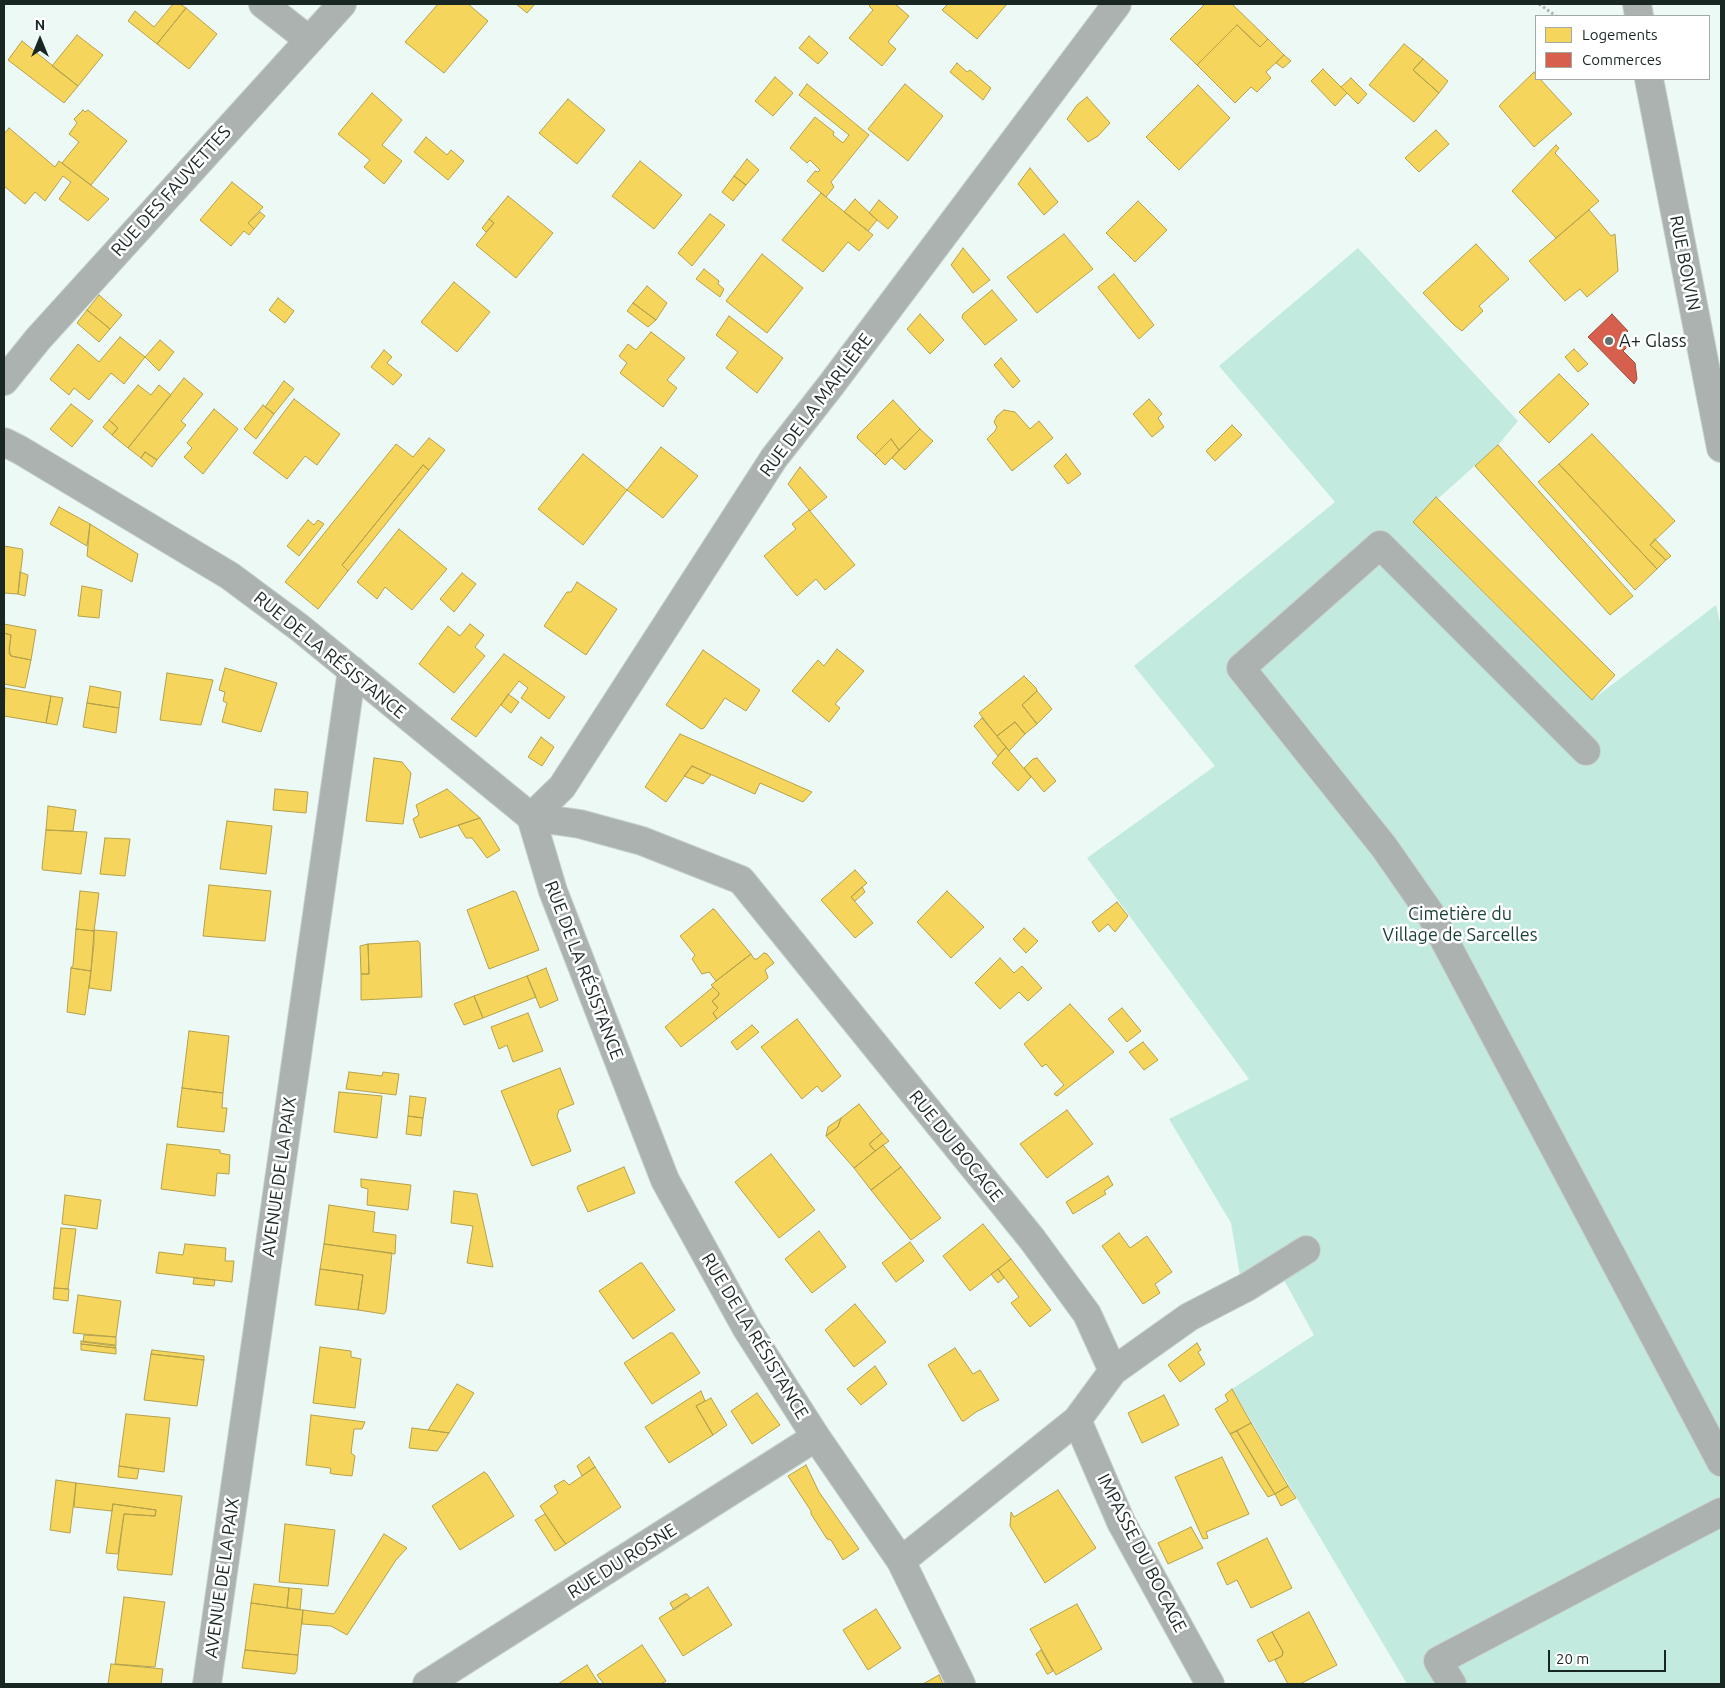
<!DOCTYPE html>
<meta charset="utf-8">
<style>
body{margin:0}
#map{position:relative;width:1725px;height:1688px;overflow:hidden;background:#edf9f5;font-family:Ubuntu,sans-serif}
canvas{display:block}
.frame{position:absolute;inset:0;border:5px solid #192723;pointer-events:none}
.legend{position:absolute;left:1535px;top:15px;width:175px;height:65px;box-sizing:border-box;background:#fff;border:1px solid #a3a9a7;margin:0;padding:6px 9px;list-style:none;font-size:15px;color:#192723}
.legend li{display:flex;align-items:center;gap:10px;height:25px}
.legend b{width:25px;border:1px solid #a3a9a7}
.north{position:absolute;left:15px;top:15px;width:50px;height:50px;-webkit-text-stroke:4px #fff;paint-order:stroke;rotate:0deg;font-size:14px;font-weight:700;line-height:20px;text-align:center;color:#192723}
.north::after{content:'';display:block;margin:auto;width:18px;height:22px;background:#192723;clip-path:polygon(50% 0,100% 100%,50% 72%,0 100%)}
.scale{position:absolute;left:1548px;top:1650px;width:118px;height:22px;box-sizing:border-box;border:2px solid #192723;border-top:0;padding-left:6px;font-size:15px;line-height:18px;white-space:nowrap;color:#192723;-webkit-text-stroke:4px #fff;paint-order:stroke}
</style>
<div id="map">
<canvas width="1725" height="1688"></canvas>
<div class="frame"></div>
<ul class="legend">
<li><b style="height:14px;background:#f6d55c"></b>Logements</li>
<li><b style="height:14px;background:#d6604d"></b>Commerces</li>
</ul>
<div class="north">N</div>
<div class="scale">20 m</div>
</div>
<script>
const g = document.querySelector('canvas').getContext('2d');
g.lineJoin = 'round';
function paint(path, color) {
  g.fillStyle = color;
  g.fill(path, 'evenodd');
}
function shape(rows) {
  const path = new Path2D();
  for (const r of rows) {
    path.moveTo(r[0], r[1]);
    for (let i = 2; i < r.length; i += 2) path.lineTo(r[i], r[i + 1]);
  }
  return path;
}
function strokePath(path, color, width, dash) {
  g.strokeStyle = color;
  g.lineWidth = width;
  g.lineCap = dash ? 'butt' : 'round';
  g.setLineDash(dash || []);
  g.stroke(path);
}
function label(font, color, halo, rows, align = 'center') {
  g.font = font + ' Ubuntu,sans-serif';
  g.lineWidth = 5;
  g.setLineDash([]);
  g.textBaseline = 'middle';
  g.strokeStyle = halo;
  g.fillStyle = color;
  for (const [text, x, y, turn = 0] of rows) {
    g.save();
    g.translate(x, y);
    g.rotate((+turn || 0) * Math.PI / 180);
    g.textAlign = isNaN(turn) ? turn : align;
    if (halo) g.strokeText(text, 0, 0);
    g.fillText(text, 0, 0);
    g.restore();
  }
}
paint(shape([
 [1358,248,1518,421,1498,445,1413,521,1436,546,1592,700,1716,605,1721,627,1721,1684,1407,1684,1232,1389,1314,1335,1284,1280,1240,1276,1231,1223,1169,1119,1249,1079,1087,858,1215,766,1134,666,1335,502,1219,366]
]), '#c3eade');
const homes = shape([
 [173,4,180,4,186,8,157,44,128,21,135,11,154,27,173,4],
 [438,4,468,4,488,21,444,73,405,42,438,4],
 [516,4,535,4,527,13,516,4],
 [871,4,895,4,909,16,888,42,896,49,882,66,849,38,873,10,869,6,871,4],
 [948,4,1007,4,977,39,942,10,948,4],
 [1205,4,1232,4,1268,39,1260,47,1237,25,1197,65,1170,39,1205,4],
 [186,8,217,34,189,69,157,44,186,8],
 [1237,25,1260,47,1268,39,1284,55,1266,72,1271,78,1257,92,1251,87,1235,103,1197,65,1237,25],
 [77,35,103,55,78,86,52,66,77,35],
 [809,36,828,53,818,64,799,48,809,36],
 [22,41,78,86,64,103,8,60,22,41],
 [1404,44,1423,59,1413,70,1439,93,1414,122,1369,85,1404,44],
 [1284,55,1291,61,1283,68,1276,63,1284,55],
 [1423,59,1448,81,1439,93,1413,70,1423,59],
 [957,63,967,72,970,70,991,88,983,100,950,72,957,63],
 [1323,69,1347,93,1335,106,1311,81,1323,69],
 [1534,72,1536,75,1536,79,1540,79,1572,114,1534,147,1499,106,1534,72],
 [775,77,793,93,773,116,755,101,775,77],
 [1351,78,1367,94,1358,104,1341,87,1351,78],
 [807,84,869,135,831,182,834,187,826,197,807,181,815,171,818,172,820,170,810,160,807,163,790,148,815,117,834,132,833,135,843,143,849,135,799,95,807,84],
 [905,84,943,116,908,161,868,129,905,84],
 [1198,85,1230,118,1179,170,1146,137,1198,85],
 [372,93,402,120,382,145,402,161,384,184,364,167,370,160,338,134,372,93],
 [1087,97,1110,123,1098,136,1088,142,1067,119,1077,105,1087,97],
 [568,99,605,130,577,164,539,133,568,99],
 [83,110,85,112,88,110,127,141,91,185,62,163,79,142,69,134,77,123,74,119,83,110],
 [9,128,55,167,59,161,109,199,88,221,59,199,71,182,63,176,45,201,35,192,25,204,4,186,4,134,9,128],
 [1436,130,1449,144,1419,172,1405,158,1436,130],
 [426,137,447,155,451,150,464,161,448,180,414,152,426,137],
 [1556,145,1559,148,1555,153,1599,201,1556,238,1512,191,1556,145],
 [747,159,759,170,746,185,734,176,747,159],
 [640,161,682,195,654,229,612,196,640,161],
 [1030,168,1058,202,1044,215,1018,184,1030,168],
 [734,176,746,185,733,201,722,192,734,176],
 [232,182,263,207,248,223,254,229,249,235,244,231,231,246,200,220,232,182],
 [821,193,873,235,859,251,848,242,823,272,782,240,821,193],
 [508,196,553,233,516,278,476,245,494,223,489,219,508,196],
 [855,199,877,220,868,231,844,212,855,199],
 [879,200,898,217,888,229,869,213,879,200],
 [1138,201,1167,230,1135,262,1106,233,1138,201],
 [1589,210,1611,236,1615,234,1618,271,1587,297,1580,289,1565,301,1529,261,1589,210],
 [260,212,265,216,254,229,248,223,260,212],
 [710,214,725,225,692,266,678,253,710,214],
 [489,219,494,223,486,232,482,228,489,219],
 [1064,234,1093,269,1037,313,1007,277,1064,234],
 [1476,244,1509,279,1479,306,1483,311,1462,331,1454,325,1423,293,1476,244],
 [963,248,990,280,973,293,951,265,963,248],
 [762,254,803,288,767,333,726,301,762,254],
 [704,269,719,281,718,284,724,289,720,297,696,279,704,269],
 [1114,274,1154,325,1139,339,1099,289,1098,287,1114,274],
 [454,282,490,312,457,352,421,322,454,282],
 [647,286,667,303,656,320,633,303,647,286],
 [992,290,1017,320,985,345,962,318,963,314,992,290],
 [99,295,122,315,110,329,87,310,99,295],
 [278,298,294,311,285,323,269,310,278,298],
 [633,303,656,320,648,327,627,311,633,303],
 [87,310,110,329,99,342,77,323,87,310],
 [920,314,944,340,930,354,907,329,920,314],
 [729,316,783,358,757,393,726,368,738,352,716,335,729,316],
 [651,332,685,358,667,380,677,388,663,407,620,373,627,363,619,356,628,344,636,350,651,332],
 [120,337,145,357,124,384,111,373,89,400,74,388,69,395,50,379,78,344,99,362,120,337],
 [160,340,174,352,159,371,145,357,160,340],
 [1574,349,1588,364,1578,372,1565,357,1574,349],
 [384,350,392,357,387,363,402,375,393,385,371,367,384,350],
 [1001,358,1020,381,1013,388,994,365,1001,358],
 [1559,374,1589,404,1549,443,1519,412,1559,374],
 [184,378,203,394,181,421,186,425,157,460,145,452,141,458,128,448,184,378],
 [284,381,294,389,274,414,265,407,284,381],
 [138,385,151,395,159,385,171,395,128,448,112,435,118,428,109,420,138,385],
 [294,399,340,434,317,465,305,456,287,479,253,453,294,399],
 [1149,399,1162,414,1158,418,1164,427,1152,437,1133,414,1149,399],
 [893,400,920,429,899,450,891,439,875,455,857,438,858,435,893,400],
 [71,404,93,421,72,447,50,429,71,404],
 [263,405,274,414,256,439,244,429,263,405],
 [214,409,238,429,203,474,184,457,192,448,187,443,214,409],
 [1004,410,1015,412,1030,429,1039,421,1053,438,1012,471,987,439,995,431,997,427,994,422,997,416,1004,410],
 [109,420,118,428,112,435,103,427,109,420],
 [1232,425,1242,435,1215,461,1206,451,1232,425],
 [920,429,933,441,905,470,892,458,920,429],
 [1592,434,1675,521,1650,545,1666,560,1657,569,1559,464,1592,434],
 [429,438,445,450,429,470,423,465,342,565,348,571,318,609,285,582,396,444,413,457,429,438],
 [891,439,899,450,885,465,875,455,891,439],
 [1498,445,1633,596,1610,615,1475,466,1498,445],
 [661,447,698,476,663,518,627,490,661,447],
 [145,452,157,460,152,467,141,458,145,452],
 [583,454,627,490,583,545,538,509,583,454],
 [1066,454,1081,474,1068,484,1054,466,1066,454],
 [1559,464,1657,569,1635,590,1538,482,1559,464],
 [423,465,429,470,348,571,342,565,423,465],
 [800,467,827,497,810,511,788,484,800,467],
 [1436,497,1615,675,1592,700,1413,522,1436,497],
 [59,507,90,524,87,546,50,524,59,507],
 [809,510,855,565,825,590,816,579,797,596,764,556,796,529,792,524,809,510],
 [308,520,314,525,318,520,324,524,299,556,287,546,308,520],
 [90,524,138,554,132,582,87,556,90,524],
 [399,529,447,569,412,610,385,587,377,599,357,582,399,529],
 [1655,539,1671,556,1666,560,1650,545,1655,539],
 [4,546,22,549,23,552,18,594,4,593,4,546],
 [20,572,28,575,25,596,18,594,20,572],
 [462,573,476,584,454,612,440,599,462,573],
 [577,582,617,609,586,655,544,626,567,592,571,592,577,582],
 [82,586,102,590,99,618,78,616,82,586],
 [4,624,36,630,31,660,11,656,9,654,11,635,4,633,4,624],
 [470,624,484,635,475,647,485,656,454,693,419,664,448,626,460,636,470,624],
 [4,633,11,635,9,649,11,656,31,660,25,688,4,684,4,633],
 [837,649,864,671,835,704,840,708,829,722,792,691,818,660,824,666,837,649],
 [703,650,760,690,746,711,725,698,704,728,701,729,666,705,703,650],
 [504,654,565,697,549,719,521,698,528,688,519,681,476,737,451,719,504,654],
 [225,668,277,683,261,732,222,722,227,703,223,701,225,692,219,690,225,668],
 [167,673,213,680,201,725,160,720,167,673],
 [1024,676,1036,688,1037,691,1022,705,1037,724,1025,734,1015,722,997,736,979,713,1024,676],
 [90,686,121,692,119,708,87,703,90,686],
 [5,688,51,696,46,723,4,716,5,688],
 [1037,691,1052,709,1037,724,1022,705,1037,691],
 [508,694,519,702,511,713,501,705,508,694],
 [51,696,63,698,57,725,46,723,51,696],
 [87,703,119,708,116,733,83,727,87,703],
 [982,718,1006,747,998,756,974,726,982,718],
 [1015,722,1025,734,1009,751,997,736,1015,722],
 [680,734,778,777,812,792,803,802,760,783,755,794,692,766,666,802,645,787,680,734],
 [541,737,554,747,542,766,528,757,541,737],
 [1006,747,1031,777,1018,791,992,763,1006,747],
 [374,758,402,762,411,773,403,824,366,821,374,758],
 [1037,758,1056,781,1044,792,1024,768,1033,759,1037,758],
 [692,766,711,775,703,784,684,776,692,766],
 [275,789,308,792,306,813,273,810,275,789],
 [447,789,480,818,420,838,413,819,419,815,416,805,447,789],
 [48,806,76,810,73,831,46,830,48,806],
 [480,818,500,850,487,858,472,838,466,838,458,825,480,818],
 [227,821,272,826,266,874,220,869,227,821],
 [46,830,87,832,81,874,43,870,42,868,46,830],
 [105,838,130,839,125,876,100,874,105,838],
 [855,870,867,883,851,897,873,923,855,938,821,900,855,870],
 [209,885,271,891,265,941,203,936,209,885],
 [862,887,865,892,855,901,851,897,862,887],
 [80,891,99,893,94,931,76,929,80,891],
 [513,891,516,892,539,950,489,969,467,910,513,891],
 [947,891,984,927,951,958,917,922,947,891],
 [1117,902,1128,916,1115,932,1108,924,1099,932,1092,922,1117,902],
 [713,909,715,910,751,954,716,981,709,972,702,974,692,959,695,955,680,936,713,909],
 [1024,928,1038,941,1026,953,1013,939,1024,928],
 [76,929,94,931,91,971,71,968,73,965,76,929],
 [94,930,117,932,111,991,89,988,94,943,94,930],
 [418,941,420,943,422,997,361,1000,361,974,369,974,368,944,418,941],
 [368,944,369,974,361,974,360,946,368,944],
 [764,953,767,954,774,963,765,970,768,977,767,979,717,1019,713,1013,718,1008,712,1001,718,996,719,993,711,985,751,954,754,959,757,959,764,953],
 [1000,958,1014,973,1022,966,1042,988,1028,1001,1019,992,1000,1009,975,983,1000,958],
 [71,968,91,971,85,1015,67,1012,71,968],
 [546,968,558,1000,540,1008,527,976,546,968],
 [527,976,536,997,483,1018,474,996,527,976],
 [713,987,719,993,718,996,712,1001,718,1008,713,1013,717,1019,681,1047,665,1027,713,987],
 [474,996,483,1018,464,1025,454,1004,474,996],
 [1070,1004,1114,1052,1057,1096,1054,1094,1064,1085,1046,1064,1042,1067,1024,1044,1070,1004],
 [1122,1008,1141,1031,1127,1042,1108,1019,1122,1008],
 [528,1013,543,1051,513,1062,507,1045,499,1049,491,1027,528,1013],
 [797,1019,841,1076,822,1092,817,1086,802,1099,761,1047,797,1019],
 [752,1025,759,1032,737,1050,731,1042,752,1025],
 [189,1031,229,1036,223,1093,182,1088,189,1031],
 [1143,1042,1158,1060,1144,1070,1129,1052,1143,1042],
 [560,1068,574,1104,559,1110,557,1116,571,1151,532,1166,501,1091,560,1068],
 [349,1072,382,1076,383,1072,399,1074,396,1095,346,1089,349,1072],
 [182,1088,223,1093,222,1108,227,1108,224,1132,177,1127,182,1088],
 [339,1092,382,1096,377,1138,334,1132,339,1092],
 [410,1096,426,1098,423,1118,408,1116,410,1096],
 [859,1104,882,1133,869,1144,875,1151,854,1168,826,1136,838,1127,841,1118,859,1104],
 [1067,1110,1093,1144,1047,1178,1020,1144,1067,1110],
 [408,1116,423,1118,421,1136,406,1134,408,1116],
 [841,1118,838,1127,826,1136,828,1127,841,1118],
 [882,1133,889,1141,875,1151,869,1144,882,1133],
 [167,1144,220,1150,220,1153,230,1155,229,1174,217,1173,215,1196,161,1189,167,1144],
 [883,1145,901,1167,871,1190,854,1168,883,1145],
 [771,1154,815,1210,779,1238,735,1182,771,1154],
 [624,1167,635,1193,588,1212,577,1188,578,1186,624,1167],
 [901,1167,941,1218,911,1240,871,1190,901,1167],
 [1108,1176,1113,1185,1104,1191,1106,1194,1073,1214,1066,1202,1108,1176],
 [361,1179,411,1185,408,1210,367,1205,368,1189,361,1187,361,1179],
 [454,1191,477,1194,493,1267,467,1263,473,1226,451,1223,454,1191],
 [65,1195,101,1200,97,1229,62,1224,65,1195],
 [329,1205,375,1212,373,1232,396,1235,395,1254,324,1244,329,1205],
 [983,1224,1011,1259,970,1291,943,1256,983,1224],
 [61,1228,76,1229,68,1289,54,1288,61,1228],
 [819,1231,846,1267,812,1293,785,1259,819,1231],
 [1119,1233,1130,1248,1147,1236,1172,1272,1155,1284,1160,1293,1143,1304,1102,1246,1119,1233],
 [910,1242,924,1261,896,1282,882,1263,910,1242],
 [185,1244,226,1248,225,1261,234,1261,232,1282,156,1273,159,1252,183,1255,185,1244],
 [324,1244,392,1253,386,1311,384,1314,358,1310,363,1275,320,1269,324,1244],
 [1011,1259,1051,1310,1030,1327,1011,1303,1019,1297,998,1269,1011,1259],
 [640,1263,642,1263,675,1310,633,1339,599,1291,640,1263],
 [320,1269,363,1275,358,1310,315,1305,320,1269],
 [998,1269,1004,1278,998,1283,991,1274,998,1269],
 [194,1278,215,1280,214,1286,193,1284,194,1278],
 [54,1288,69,1289,68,1301,53,1299,54,1288],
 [78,1295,121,1301,116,1337,73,1333,78,1295],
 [855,1304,886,1342,854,1367,825,1330,855,1304],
 [670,1333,673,1333,700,1373,652,1404,624,1363,670,1333],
 [84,1335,116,1337,116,1346,83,1342,84,1335],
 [81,1341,115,1345,116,1348,81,1344,81,1341],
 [1197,1343,1201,1350,1198,1352,1205,1364,1180,1382,1168,1365,1197,1343],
 [81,1344,116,1348,116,1354,81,1350,81,1344],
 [320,1347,351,1351,351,1357,361,1359,355,1408,313,1403,320,1347],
 [955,1348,973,1374,980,1370,999,1400,976,1412,964,1421,962,1421,928,1365,955,1348],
 [152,1350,204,1356,204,1360,151,1354,152,1350],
 [151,1354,204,1360,197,1406,144,1400,151,1354],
 [875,1366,887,1384,861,1405,847,1389,875,1366],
 [457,1384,474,1393,449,1433,428,1430,457,1384],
 [1232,1389,1251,1423,1230,1434,1215,1409,1228,1401,1225,1395,1232,1389],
 [701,1391,705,1401,696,1406,713,1435,669,1463,645,1427,701,1391],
 [757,1393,780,1425,752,1444,731,1411,757,1393],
 [1164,1395,1179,1425,1142,1443,1128,1413,1164,1395],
 [711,1398,727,1425,713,1435,696,1406,711,1398],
 [126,1414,170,1418,164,1472,119,1466,126,1414],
 [311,1415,365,1422,362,1429,354,1429,351,1453,355,1456,352,1476,333,1474,330,1473,331,1469,330,1468,306,1465,311,1415],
 [1251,1423,1288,1486,1275,1494,1237,1431,1251,1423],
 [412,1428,428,1430,449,1433,437,1451,409,1448,412,1428],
 [1237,1431,1263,1475,1275,1494,1268,1497,1259,1483,1230,1434,1237,1431],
 [589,1457,595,1467,582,1476,577,1466,589,1457],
 [1222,1457,1249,1514,1206,1532,1208,1538,1203,1539,1175,1477,1222,1457],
 [806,1465,819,1492,859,1549,843,1560,831,1540,827,1539,811,1514,811,1511,788,1476,806,1465],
 [119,1466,139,1469,137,1479,118,1477,119,1466],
 [595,1467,621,1507,566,1544,562,1539,540,1506,558,1493,554,1486,564,1480,569,1485,595,1467],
 [484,1472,487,1474,514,1516,460,1550,432,1506,484,1472],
 [56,1480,76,1483,70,1533,50,1530,56,1480],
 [76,1483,182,1496,172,1575,118,1570,117,1567,124,1514,155,1516,156,1510,113,1504,112,1511,74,1507,76,1483],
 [1288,1486,1296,1498,1281,1506,1275,1494,1288,1486],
 [1058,1490,1096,1548,1045,1583,1010,1526,1011,1512,1014,1517,1058,1490],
 [113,1504,156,1510,155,1516,124,1514,118,1554,106,1553,113,1504],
 [545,1514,562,1539,566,1544,555,1551,535,1520,545,1514],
 [285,1524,335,1530,328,1586,279,1582,285,1524],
 [1191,1527,1203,1548,1168,1564,1158,1543,1191,1527],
 [384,1534,407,1548,396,1560,347,1635,331,1626,302,1624,303,1610,334,1614,384,1534],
 [1267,1538,1292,1588,1251,1608,1237,1580,1227,1585,1217,1563,1267,1538],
 [254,1584,289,1588,287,1608,251,1603,254,1584],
 [708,1587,732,1625,683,1656,659,1618,708,1587],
 [289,1588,302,1589,300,1610,287,1608,289,1588],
 [685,1594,687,1594,690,1598,674,1610,670,1603,685,1594],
 [124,1597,165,1602,155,1667,115,1664,124,1597],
 [251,1603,303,1610,298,1655,245,1650,251,1603],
 [1077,1604,1102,1649,1056,1675,1030,1629,1077,1604],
 [876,1609,901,1648,868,1670,843,1630,876,1609],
 [1309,1612,1337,1665,1300,1684,1288,1684,1275,1660,1282,1656,1283,1652,1272,1632,1309,1612],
 [1272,1632,1283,1652,1282,1656,1269,1662,1257,1640,1272,1632],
 [642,1645,666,1681,661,1684,604,1684,597,1675,642,1645],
 [245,1650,298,1655,297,1670,295,1674,242,1668,245,1650],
 [1041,1650,1053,1671,1048,1674,1047,1674,1036,1654,1041,1650],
 [111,1664,163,1669,161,1684,108,1684,111,1664],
 [587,1665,599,1684,558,1684,587,1665],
 [939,1675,943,1684,923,1684,939,1675]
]);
paint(homes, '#f6d55c');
strokePath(homes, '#b4a14b', 1);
const shops = shape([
 [1612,314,1628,331,1623,336,1630,344,1623,351,1635,363,1637,379,1634,384,1588,337,1612,314]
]);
paint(shops, '#d6604d');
strokePath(shops, '#9d4f40', 1);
const minor = shape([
 [263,4,309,40],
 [1637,4,1639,16],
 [1649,79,1721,448],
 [4,381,38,339,342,4],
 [4,442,20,450,230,576,300,628,531,817,553,891,665,1180,747,1329,816,1437,901,1561,961,1684],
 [1586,751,1380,545,1241,668,1384,847,1430,913,1721,1462],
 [531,817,580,824,642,841,741,880,1032,1239,1087,1314,1113,1371,1077,1420,901,1561],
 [531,817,562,787,774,458,831,385,1117,4],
 [1113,1371,1189,1317,1247,1287,1306,1250],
 [1077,1420,1121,1522,1210,1684],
 [207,1684,352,670],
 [427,1684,816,1437],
 [1452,1684,1438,1661,1721,1512]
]);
strokePath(minor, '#c8d2ce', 30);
strokePath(shape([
 [1539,4,1556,16]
]), '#acb3b2', 3, [2.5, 2.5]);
strokePath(minor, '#acb2b0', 28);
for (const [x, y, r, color] of [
 [1609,341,5,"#63706c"]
]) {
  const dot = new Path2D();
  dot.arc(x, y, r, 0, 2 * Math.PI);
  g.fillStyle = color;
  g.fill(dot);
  strokePath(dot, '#fff', 2);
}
label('18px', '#192723', '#fff', [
 ["RUE DES FAUVETTES",171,191,-48],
 ["RUE BOIVIN",1685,263,79],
 ["RUE DE LA MARLIÈRE",816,405,-53],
 ["RUE DE LA RÉSISTANCE",330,655,39],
 ["RUE DE LA RÉSISTANCE",584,970,69],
 ["RUE DU BOCAGE",956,1146,51],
 ["AVENUE DE LA PAIX",279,1177,-82],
 ["RUE DE LA RÉSISTANCE",755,1336,59],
 ["IMPASSE DU BOCAGE",1142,1553,63],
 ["RUE DU ROSNE",622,1561,-32],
 ["AVENUE DE LA PAIX",222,1578,-82]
]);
label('18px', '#192723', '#fff', [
 ["A+ Glass",1619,341]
], 'left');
label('18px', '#173f36', '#fff', [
 ["Cimetière du",1460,914],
 ["Village de Sarcelles",1460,935]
]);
</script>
